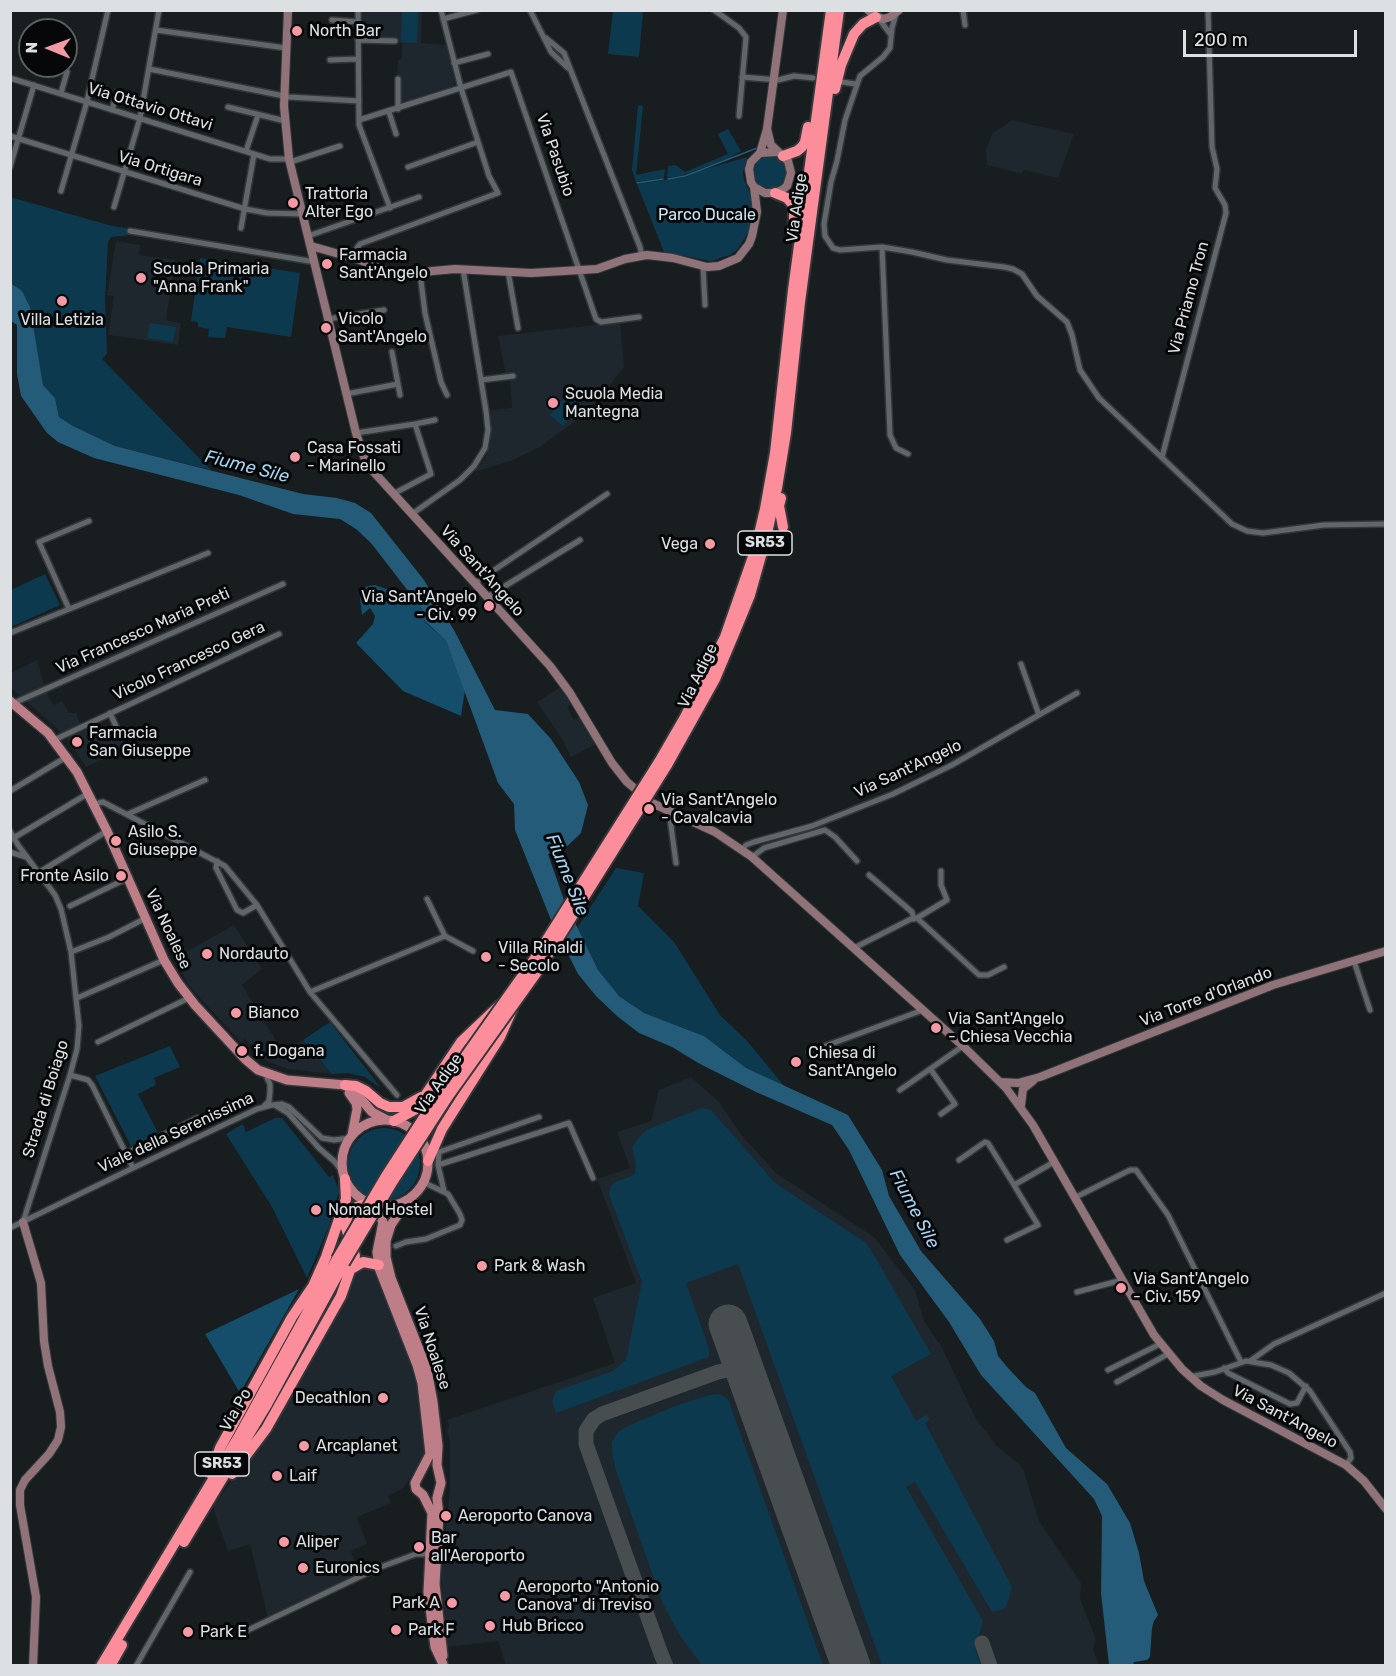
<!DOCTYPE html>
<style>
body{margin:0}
#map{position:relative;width:1396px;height:1676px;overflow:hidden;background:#181d20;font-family:Rubik,sans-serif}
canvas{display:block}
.frame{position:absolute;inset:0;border:12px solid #dde0e2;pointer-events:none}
.north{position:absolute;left:18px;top:18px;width:60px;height:60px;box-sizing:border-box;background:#050708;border:2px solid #5b5e5f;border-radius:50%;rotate:271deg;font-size:16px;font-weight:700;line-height:24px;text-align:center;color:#dde0e2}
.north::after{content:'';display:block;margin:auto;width:21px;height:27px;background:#f49aa4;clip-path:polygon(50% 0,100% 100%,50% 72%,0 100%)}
.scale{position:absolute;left:1183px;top:30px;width:174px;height:27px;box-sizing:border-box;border:3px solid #dde0e2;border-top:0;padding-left:8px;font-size:18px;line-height:21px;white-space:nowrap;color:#dde0e2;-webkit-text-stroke:4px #050708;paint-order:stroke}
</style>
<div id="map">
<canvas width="1396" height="1676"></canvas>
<div class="frame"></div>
<div class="north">N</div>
<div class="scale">200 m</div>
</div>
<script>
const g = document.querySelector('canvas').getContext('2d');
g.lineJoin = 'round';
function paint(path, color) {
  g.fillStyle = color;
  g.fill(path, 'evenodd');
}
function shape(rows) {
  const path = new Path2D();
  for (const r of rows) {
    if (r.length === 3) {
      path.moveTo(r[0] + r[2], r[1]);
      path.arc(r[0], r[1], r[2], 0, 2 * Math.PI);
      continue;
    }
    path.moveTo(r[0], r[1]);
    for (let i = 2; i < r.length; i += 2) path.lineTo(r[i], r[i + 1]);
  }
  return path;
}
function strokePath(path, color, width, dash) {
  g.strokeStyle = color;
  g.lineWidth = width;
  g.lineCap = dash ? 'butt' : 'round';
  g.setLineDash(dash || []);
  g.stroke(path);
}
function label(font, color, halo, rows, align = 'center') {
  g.font = font + ' Rubik,sans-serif';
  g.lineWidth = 6;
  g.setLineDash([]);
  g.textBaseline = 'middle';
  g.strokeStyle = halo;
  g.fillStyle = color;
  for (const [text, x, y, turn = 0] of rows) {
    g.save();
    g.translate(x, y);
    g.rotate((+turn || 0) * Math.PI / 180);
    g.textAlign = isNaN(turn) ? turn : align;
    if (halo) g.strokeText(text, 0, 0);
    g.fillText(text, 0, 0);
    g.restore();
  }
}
paint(shape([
 [362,11,422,11,421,43,446,45,455,83,453,87,395,105,395,78,397,76,398,60,402,59,402,43,362,42],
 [1012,120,1074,134,1058,178,1024,170,1022,174,987,165,986,149,992,134],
 [116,241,140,245,139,255,175,260,166,320,181,323,178,345,108,335,114,296,107,295],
 [620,322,624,367,600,397,579,418,540,447,513,460,474,472,485,459,491,442,490,410,512,408,510,380,515,379,515,374,506,375,498,336],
 [37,660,45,689,53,705,62,701,69,713,76,713,79,722,88,726,94,738,116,728,126,749,86,767,67,737,11,688,11,673],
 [561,687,571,704,567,707,574,720,580,716,596,744,571,757,562,739,537,702],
 [234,925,262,969,242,985,283,1052,303,1040,332,1074,287,1069,267,1061,245,1039,241,1042,189,986,175,958],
 [691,1077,719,1102,743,1137,776,1173,874,1237,915,1290,924,1321,941,1346,976,1419,997,1446,1018,1463,1024,1471,1039,1521,1081,1583,1080,1599,1096,1639,1093,1649,1099,1665,506,1666,498,1641,447,1647,441,1571,450,1490,450,1441,446,1429,449,1427,447,1420,615,1363,593,1298,636,1283,597,1179,630,1168,617,1132,651,1121,659,1090],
 [371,1266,381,1284,417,1379,425,1458,403,1488,388,1496,391,1503,357,1517,367,1544,351,1551,358,1575,268,1618,250,1544,228,1551,214,1511,214,1505,263,1437,356,1267]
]), '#1d272d');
paint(shape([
 [402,11,418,11,417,43,401,42],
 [613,11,643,11,639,57,608,54],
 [638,105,643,106,636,175,665,169,664,178,636,182,632,170],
 [728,129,741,151,729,158,684,175,667,178,668,166,676,165,685,172,728,154,718,134],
 [770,173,17],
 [747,157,743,172,744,180,753,201,749,231,737,250,730,255,711,261,664,252,637,184,686,177,692,173],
 [10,197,112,226,131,229,130,235,111,237,108,242,105,300,107,354,102,359,211,470,115,446,73,426,59,417,55,398,43,385,32,325,15,285,11,283],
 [200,258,300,273,291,337,227,327,225,338,208,337,209,329,198,327,198,322,191,321],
 [150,323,176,327,173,342,147,338],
 [568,394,580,404,563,426,550,415],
 [45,574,60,605,11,627,11,590],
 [616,868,644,873,638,906,674,942,720,1015,748,1042,785,1087,746,1068,704,1036,644,1013,619,996,598,970,577,928],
 [330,1022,381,1088,365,1077,348,1073,332,1074,303,1040],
 [170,1046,180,1067,154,1078,156,1085,138,1094,158,1133,131,1146,95,1076],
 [702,1108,711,1110,775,1183,866,1243,872,1252,931,1354,891,1376,916,1421,926,1415,930,1419,925,1423,1012,1587,1006,1607,1003,1609,992,1612,915,1482,906,1487,983,1621,975,1648,981,1665,882,1665,738,1264,686,1283,709,1349,709,1357,556,1413,552,1401,556,1391,613,1371,626,1360,642,1282,609,1195,611,1186,615,1182,632,1176,635,1173,636,1164,632,1147,642,1134,648,1129],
 [275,1118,282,1118,329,1177,333,1175,339,1191,329,1226,307,1278,272,1207,226,1134,243,1124,246,1132],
 [384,1164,36],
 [720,1394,728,1399,823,1665,702,1665,681,1637,663,1604,616,1471,612,1453,612,1442,618,1432,630,1425,675,1406,709,1395]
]), '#0d394f');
paint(shape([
 [375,585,392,591,394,599,397,602,411,596,422,609,425,622,446,641,465,690,461,716,403,691,356,643,373,624,375,616,370,608,362,615,360,599,361,592,367,586],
 [299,1289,240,1393,205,1334]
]), '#144e6a');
paint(shape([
 [11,283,22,291,30,307,43,385,55,398,59,417,73,426,115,446,303,494,337,498,355,503,371,513,424,580,455,632,495,710,528,714,551,739,579,782,588,805,581,833,559,854,548,854,564,900,598,970,619,996,644,1013,704,1036,746,1068,848,1115,882,1170,889,1196,921,1251,980,1319,994,1341,998,1356,1008,1368,1026,1387,1035,1393,1066,1448,1107,1484,1130,1523,1139,1553,1144,1581,1158,1615,1154,1621,1152,1628,1150,1657,1147,1660,1134,1662,1133,1665,1109,1665,1101,1593,1102,1516,1094,1499,981,1375,949,1322,900,1255,849,1150,832,1125,756,1092,700,1064,672,1047,639,1033,617,1016,596,996,578,974,551,920,515,830,514,804,498,783,446,641,425,621,422,609,371,543,356,529,340,519,293,514,239,495,94,458,58,442,47,433,21,396,17,374,17,325,11,321]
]), '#235b78');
strokePath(shape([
 [668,179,685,176,757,148],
 [637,183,663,179]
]), '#235b78', 1.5);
strokePath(shape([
 [982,1643,990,1666],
 [666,1666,661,1654,586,1444,586,1431,594,1419,602,1414,718,1372,727,1370,736,1372,747,1381,753,1394]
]), '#484d50', 15);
strokePath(shape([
 [728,1324,851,1666]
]), '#484d50', 39);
const street = shape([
 [358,10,359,125,390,208],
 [530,10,551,52,568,68],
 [714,10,739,28,746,37,739,116],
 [963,10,965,25],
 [896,14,892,28,890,48,883,57,860,76,845,120,837,161,831,182,824,224,825,236,833,248,840,250,882,247,912,252,947,260,1004,267,1013,269,1022,274,1037,296,1067,322,1072,335,1080,370,1099,398,1232,524,1247,531,1263,533,1324,525,1386,524],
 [443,19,477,10],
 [879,19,891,35],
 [332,20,358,22],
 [156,30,286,48],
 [546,38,564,53,640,247,642,256],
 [358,40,395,41],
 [330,60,358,59],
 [454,63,488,54],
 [149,69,289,97,359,101],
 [742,77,778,80,794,76,813,78],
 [10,78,270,159,289,159],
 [842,82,856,84],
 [61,93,67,72],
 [228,107,285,121],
 [398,109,398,79],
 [112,110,117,92],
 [389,112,396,134],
 [359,120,511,72,596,319,601,322,639,317],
 [10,136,245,209,267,213,303,214],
 [246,151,258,115],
 [290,162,340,146],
 [10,167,34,85],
 [408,167,478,142],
 [61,191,86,105,108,10],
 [114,207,140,118,159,10],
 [241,228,254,154],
 [130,231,315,262],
 [308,236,419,197],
 [882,247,890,435,896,448,908,454],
 [360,260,357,248,360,244,498,193,489,176,461,88,441,10],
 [703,266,705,305],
 [508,271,518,328],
 [420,273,425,313,441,382,447,395],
 [328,319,384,310],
 [481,380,513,376],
 [398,384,400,395],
 [346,394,398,384,392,352],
 [415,424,435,420],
 [356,433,415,424,431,474,393,494],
 [1162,457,1226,213,1225,205,1215,188,1217,169,1212,147,1208,10],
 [412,514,460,480,474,466,485,448,488,430,486,411,463,269],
 [475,583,607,494],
 [487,597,580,540],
 [69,609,39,542,89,521],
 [10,633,208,553],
 [1021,664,1039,715],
 [14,703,283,584],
 [110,713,120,735],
 [54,740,279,634],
 [10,791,68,756],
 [94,804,103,802,225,866,257,905,310,992,397,1095],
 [669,811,676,863],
 [128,814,205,780],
 [10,831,18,845,55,895,61,909,71,952,79,1026,77,1049,70,1075,23,1222],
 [10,840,89,793],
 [743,849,746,845,754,842,812,826,893,794,952,765,1077,693],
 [10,852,26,857],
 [752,857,764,848,825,830,835,837,857,861],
 [217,861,216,868,237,910,243,913,257,905],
 [38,873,107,831],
 [869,875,912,912,914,919],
 [70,906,128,878],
 [917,918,947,900,941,885,941,871],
 [445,936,473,951],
 [854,948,911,919,917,918,979,975,988,975,1004,967],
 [71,952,109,937,146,918],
 [1354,961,1370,1010],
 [310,992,445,936,427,899],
 [77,998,164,960],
 [98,1042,189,998],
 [809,1052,923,1010],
 [931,1070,955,1104,941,1114],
 [70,1075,88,1080,92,1085,133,1168],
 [900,1090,963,1046],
 [275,1105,288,1113,319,1148,335,1162,343,1173],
 [264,1106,269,1101,270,1092,270,1084,267,1078],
 [127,1153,197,1118],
 [959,1160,985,1142,988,1143,1014,1185],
 [438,1165,439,1152,539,1117],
 [444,1191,438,1165,569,1123,593,1178],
 [1074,1198,1130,1170,1136,1170,1168,1215,1241,1362],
 [10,1228,133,1168,257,1109,272,1105,282,1104,289,1107,322,1138,334,1140,350,1138],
 [1007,1240,1038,1225,1014,1185,1054,1162],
 [396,1246,406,1242,426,1239,460,1225,462,1220,460,1214,448,1194,425,1183],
 [1077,1292,1122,1280],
 [1250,1361,1274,1344,1386,1293],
 [1224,1368,1228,1373,1290,1404,1297,1403,1306,1386],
 [1108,1370,1160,1344],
 [1189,1377,1215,1372,1246,1361,1271,1365,1289,1373,1310,1391,1350,1452,1351,1458,1346,1465],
 [1117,1382,1168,1354],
 [246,1631,378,1568,416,1554,431,1554],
 [136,1666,190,1572]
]);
const secondary = shape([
 [288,10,284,106,289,159,356,433,364,457,372,470,550,666,570,693,612,763,627,782,652,803,715,832,752,857,963,1046,1006,1088,1033,1125,1154,1335,1182,1369,1201,1386,1223,1400,1346,1465,1364,1481,1386,1509],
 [868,10,876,17,884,19,890,17,899,10],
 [767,129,771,145,788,161,791,173,787,186,782,190,775,193,765,193,754,187,751,182,749,169,751,162,760,153,776,152],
 [760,153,767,129,783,10],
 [311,246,360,260,389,272,400,274,455,269,531,273,597,269,625,259,647,255,673,258,707,267,719,266,738,258,749,244,752,236,757,212,754,187],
 [1001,1082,1018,1083,1040,1077,1273,985,1386,951],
 [1021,1105,1023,1089,1033,1081],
 [23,1222,41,1283,44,1341,48,1366,60,1412,61,1427,58,1440,49,1454,25,1480,20,1490,20,1505,36,1597,33,1666]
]);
const primary = shape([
 [10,701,48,733,77,772,107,831,164,960,178,983,195,1005,245,1059,258,1070,287,1080,345,1085,355,1092,372,1112,387,1120],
 [349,1093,356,1103,357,1109,352,1135],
 [385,1163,43],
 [407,1201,391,1225,386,1241,386,1257,391,1278,427,1370,433,1402,438,1446,437,1465,441,1483,437,1498,439,1515,435,1584,443,1656],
 [373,1205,383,1222,377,1252,379,1268,417,1365,422,1383,430,1454,415,1483,416,1489,423,1495,432,1513,428,1592,435,1647,443,1664]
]);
const highway = shape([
 [835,89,841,65,854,34,863,24,876,17],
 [783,156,797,151,802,147,805,142,808,127],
 [775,193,787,198,794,206,794,233],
 [781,498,779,506,783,527],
 [659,762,685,717,725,637,755,551,765,509,775,453,793,290,831,10],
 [667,765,715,679,734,634,750,595,766,538,777,488,786,433,800,302,839,10],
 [345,1085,356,1086,366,1091,380,1103,389,1107,403,1107,421,1097],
 [394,1121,416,1109,461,1042,500,1005],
 [428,1161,442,1129,500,1037,512,1010],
 [353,1268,363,1262,379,1265],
 [211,1474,220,1448,292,1317,313,1286,326,1257,346,1199,345,1179],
 [232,1474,266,1429,341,1296,355,1256,345,1225,348,1215,354,1208,368,1203],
 [184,1542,266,1406,344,1263],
 [101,1666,239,1436,337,1259],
 [110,1666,122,1645]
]);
strokePath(street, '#343739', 8);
strokePath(secondary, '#343739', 10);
strokePath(primary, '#343739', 12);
strokePath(highway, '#343739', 14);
strokePath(street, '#61666a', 5);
strokePath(secondary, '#907279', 8);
strokePath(primary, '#be7e88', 9);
strokePath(highway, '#fc8e9c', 10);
const highwayBridge = shape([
 [337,1259,386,1176,441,1091,536,957,659,762],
 [344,1263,393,1181,449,1095,539,969,667,765]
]);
strokePath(highwayBridge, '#343739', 14, []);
strokePath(highwayBridge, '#fc8e9c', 10);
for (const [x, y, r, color] of [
 [297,31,6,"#f49aa4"],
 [293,203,6,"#f49aa4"],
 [327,264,6,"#f49aa4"],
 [141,278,6,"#f49aa4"],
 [62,301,6,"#f49aa4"],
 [326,328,6,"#f49aa4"],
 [553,403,6,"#f49aa4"],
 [295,457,6,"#f49aa4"],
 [710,544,6,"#f49aa4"],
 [489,606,6,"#f49aa4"],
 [77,742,6,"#f49aa4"],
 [649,809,6,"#f49aa4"],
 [116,841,6,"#f49aa4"],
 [121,876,6,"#f49aa4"],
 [207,954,6,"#f49aa4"],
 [486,957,6,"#f49aa4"],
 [236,1013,6,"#f49aa4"],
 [936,1028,6,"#f49aa4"],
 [242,1051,6,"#f49aa4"],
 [796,1062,6,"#f49aa4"],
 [316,1210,6,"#f49aa4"],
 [482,1266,6,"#f49aa4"],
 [1121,1288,6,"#f49aa4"],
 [383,1398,6,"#f49aa4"],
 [304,1446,6,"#f49aa4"],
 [277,1476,6,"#f49aa4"],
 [446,1516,6,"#f49aa4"],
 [284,1542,6,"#f49aa4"],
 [419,1547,6,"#f49aa4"],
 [303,1568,6,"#f49aa4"],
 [505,1596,6,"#f49aa4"],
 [452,1603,6,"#f49aa4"],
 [490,1626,6,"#f49aa4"],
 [396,1630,6,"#f49aa4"],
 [188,1632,6,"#f49aa4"]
]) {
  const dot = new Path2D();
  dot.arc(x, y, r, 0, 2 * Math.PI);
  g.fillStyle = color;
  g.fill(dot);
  strokePath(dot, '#050708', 2);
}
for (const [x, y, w] of [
 [765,543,54],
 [222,1464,54]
]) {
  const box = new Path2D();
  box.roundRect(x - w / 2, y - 12, w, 24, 4.5);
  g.fillStyle = '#050708';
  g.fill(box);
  strokePath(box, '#dde0e2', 1.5);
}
label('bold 15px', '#dde0e2', null, [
 ["SR53",765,543],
 ["SR53",222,1464]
]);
label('16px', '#dde0e2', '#050708', [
 ["North Bar",309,31],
 ["Trattoria",305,194],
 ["Alter Ego",305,212],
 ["Farmacia",339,255],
 ["Sant'Angelo",339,273],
 ["Scuola Primaria",153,269],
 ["\"Anna Frank\"",153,287],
 ["Vicolo",338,319],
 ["Sant'Angelo",338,337],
 ["Villa Letizia",62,320,"center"],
 ["Scuola Media",565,394],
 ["Mantegna",565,412],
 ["Casa Fossati",307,448],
 ["- Marinello",307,466],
 ["Vega",698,544,"right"],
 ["Via Sant'Angelo",477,597,"right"],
 ["- Civ. 99",477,615,"right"],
 ["Farmacia",89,733],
 ["San Giuseppe",89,751],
 ["Via Sant'Angelo",661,800],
 ["- Cavalcavia",661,818],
 ["Asilo S.",128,832],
 ["Giuseppe",128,850],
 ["Fronte Asilo",109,876,"right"],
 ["Villa Rinaldi",498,948],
 ["- Secolo",498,966],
 ["Nordauto",219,954],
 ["Bianco",248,1013],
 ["Via Sant'Angelo",948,1019],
 ["- Chiesa Vecchia",948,1037],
 ["f. Dogana",254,1051],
 ["Chiesa di",808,1053],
 ["Sant'Angelo",808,1071],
 ["Nomad Hostel",328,1210],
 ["Park & Wash",494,1266],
 ["Via Sant'Angelo",1133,1279],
 ["- Civ. 159",1133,1297],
 ["Decathlon",371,1398,"right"],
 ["Arcaplanet",316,1446],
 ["Laif",289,1476],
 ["Aeroporto Canova",458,1516],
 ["Bar",431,1538],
 ["all'Aeroporto",431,1556],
 ["Aliper",296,1542],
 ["Euronics",315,1568],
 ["Aeroporto \"Antonio",517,1587],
 ["Canova\" di Treviso",517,1605],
 ["Park A",440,1603,"right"],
 ["Hub Bricco",502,1626],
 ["Park F",408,1630],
 ["Park E",200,1632]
], 'left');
label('16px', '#dde0e2', '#050708', [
 ["Via Ottavio Ottavi",150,107,17],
 ["Via Pasubio",555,155,71],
 ["Via Ortigara",160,169,17],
 ["Via Adige",797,208,-82],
 ["Via Priamo Tron",1189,298,-75],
 ["Via Sant'Angelo",482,571,48],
 ["Via Francesco Maria Preti",143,631,-24],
 ["Vicolo Francesco Gera",189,661,-25],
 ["Via Adige",698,676,-64],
 ["Via Sant'Angelo",908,769,-25],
 ["Via Noalese",168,929,65],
 ["Via Torre d'Orlando",1206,997,-21],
 ["Via Adige",439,1084,-55],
 ["Strada di Boiago",46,1099,-73],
 ["Viale della Serenissima",176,1133,-25],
 ["Via Noalese",432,1348,72],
 ["Via Po",236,1410,-60],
 ["Via Sant'Angelo",1285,1417,28]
]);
label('16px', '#cee5f3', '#050708', [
 ["Parco Ducale",707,215]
]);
label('italic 18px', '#a6d3ef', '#050708', [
 ["Fiume Sile",247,467,14],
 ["Fiume Sile",567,875,68],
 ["Fiume Sile",914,1209,62]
]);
</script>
